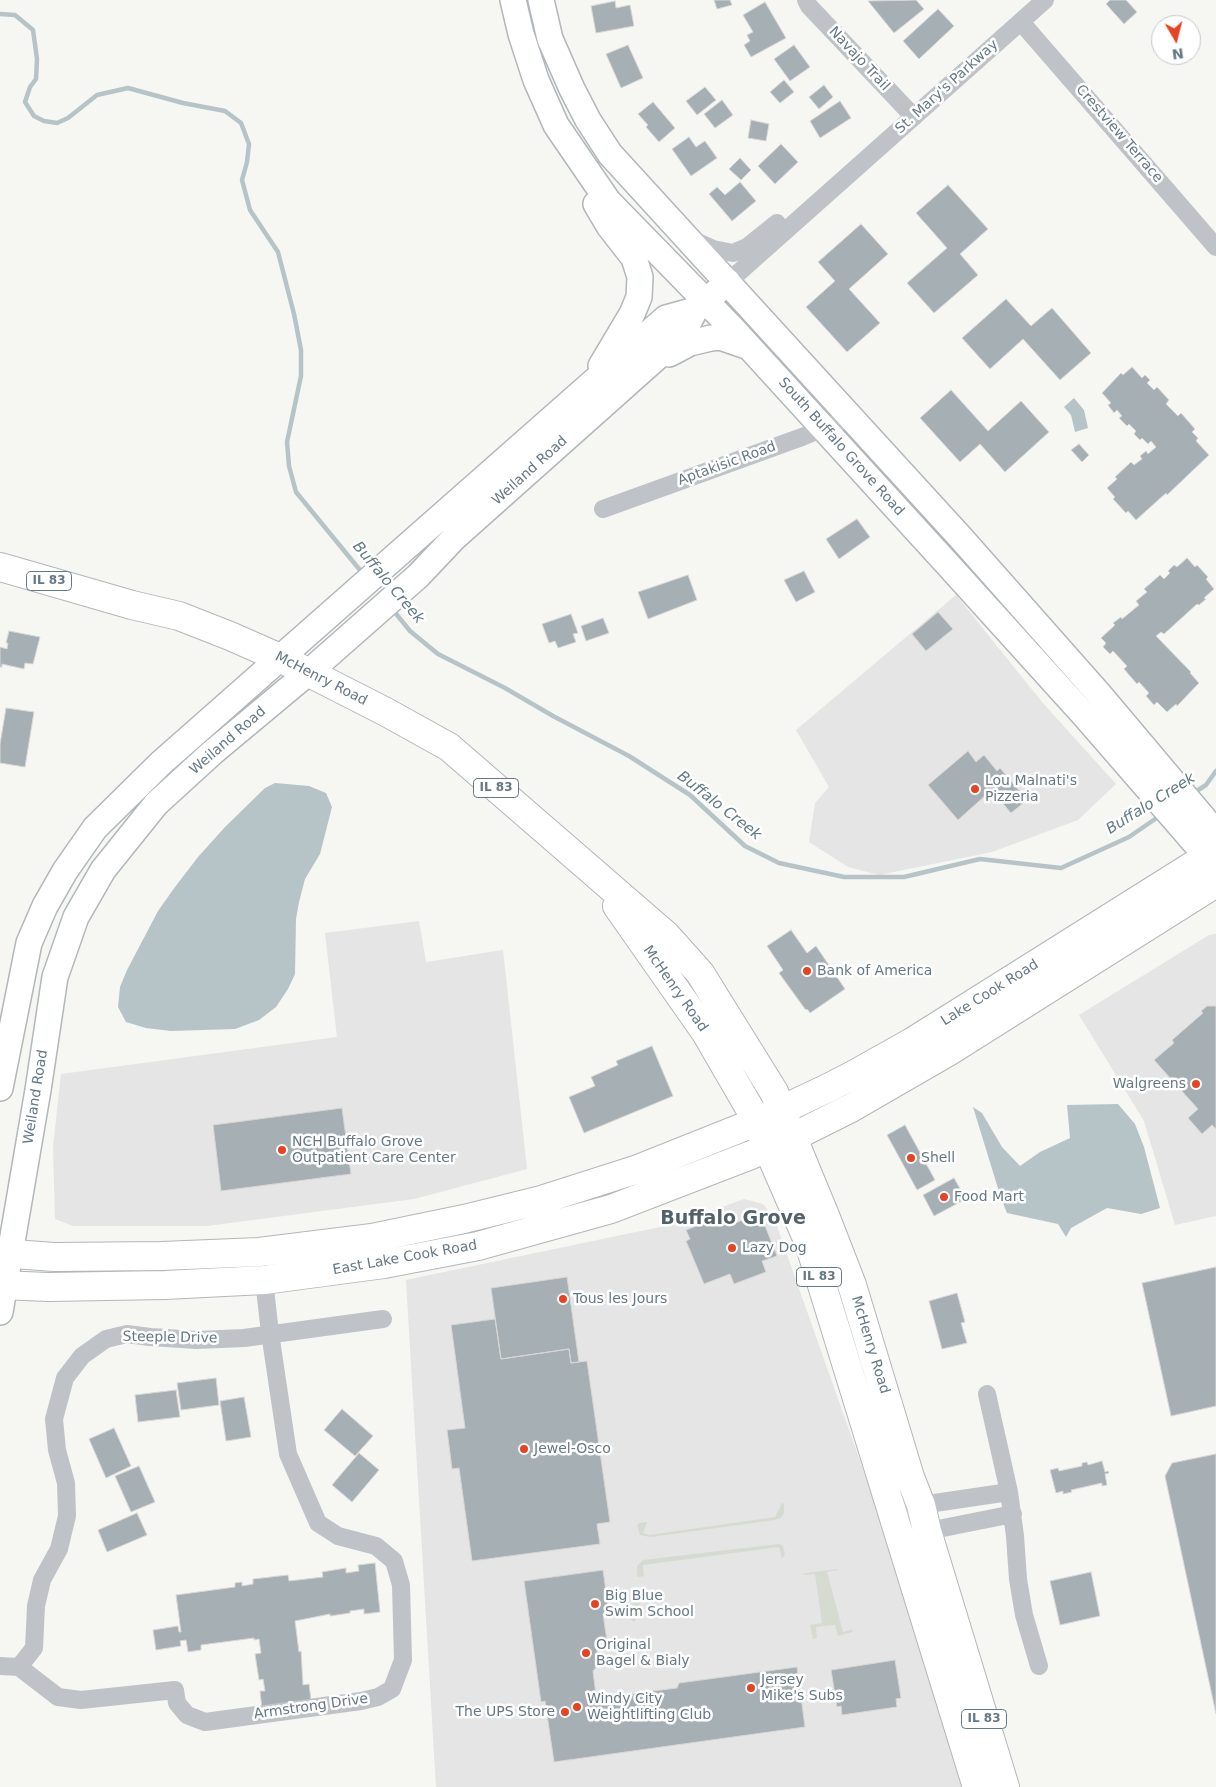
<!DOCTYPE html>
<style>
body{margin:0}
#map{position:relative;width:1216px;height:1787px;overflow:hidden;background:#f6f6f3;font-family:"DejaVu Sans",sans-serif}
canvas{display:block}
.north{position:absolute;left:1151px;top:15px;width:50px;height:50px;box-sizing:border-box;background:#fff;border:1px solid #c1c9ce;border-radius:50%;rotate:172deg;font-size:14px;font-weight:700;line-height:20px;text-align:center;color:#657884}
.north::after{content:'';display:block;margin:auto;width:18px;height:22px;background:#e64323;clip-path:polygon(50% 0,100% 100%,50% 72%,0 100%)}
</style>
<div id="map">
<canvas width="1216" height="1787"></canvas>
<div class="north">N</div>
</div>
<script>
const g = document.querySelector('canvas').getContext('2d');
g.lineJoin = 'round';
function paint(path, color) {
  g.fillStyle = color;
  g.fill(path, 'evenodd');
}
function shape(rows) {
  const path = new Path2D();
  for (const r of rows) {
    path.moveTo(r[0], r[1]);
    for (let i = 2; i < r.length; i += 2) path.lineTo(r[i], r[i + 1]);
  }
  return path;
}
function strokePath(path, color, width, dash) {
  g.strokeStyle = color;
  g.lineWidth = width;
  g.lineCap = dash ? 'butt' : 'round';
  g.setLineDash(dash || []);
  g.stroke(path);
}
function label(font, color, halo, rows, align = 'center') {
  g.font = font + ' "DejaVu Sans",sans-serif';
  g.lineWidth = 5;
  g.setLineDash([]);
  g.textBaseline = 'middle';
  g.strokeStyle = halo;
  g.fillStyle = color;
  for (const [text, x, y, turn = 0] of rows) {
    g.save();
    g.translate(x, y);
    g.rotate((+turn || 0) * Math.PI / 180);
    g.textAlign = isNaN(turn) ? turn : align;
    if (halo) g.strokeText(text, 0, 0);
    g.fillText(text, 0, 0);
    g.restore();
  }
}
paint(shape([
 [956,595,1042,702,1116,784,1078,820,992,852,879,875,848,867,809,842,815,803,829,787,796,730],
 [419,921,426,962,503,950,527,1169,414,1199,207,1226,73,1226,55,1219,53,1147,61,1074,337,1037,325,933],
 [1216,934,1216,1216,1175,1225,1144,1121,1079,1015,1209,935],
 [744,1199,763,1204,774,1218,887,1537,964,1787,436,1787,406,1280,679,1223]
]), '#e4e5e4');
paint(shape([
 [782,1503,784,1504,784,1513,781,1518,775,1520,651,1537,640,1535,637,1526,639,1523,647,1522,643,1533,649,1535,775,1517],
 [778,1544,782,1545,784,1549,785,1555,782,1558,779,1547,643,1565,644,1576,639,1577,637,1576,637,1566,643,1560],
 [838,1569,838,1570,827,1572,843,1632,853,1629,852,1632,838,1636,835,1625,816,1627,817,1638,813,1639,810,1625,822,1623,815,1574,803,1575,806,1573],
 [637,1595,641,1608,634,1609,636,1620,634,1622,631,1620,634,1596]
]), '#d6dbd2');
paint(shape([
 [1074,398,1084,410,1088,428,1075,432,1071,415,1064,407],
 [275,783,309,786,326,793,332,807,320,854,305,879,299,902,296,919,295,974,288,989,276,1007,259,1020,235,1029,171,1031,146,1028,126,1022,118,1007,120,987,127,970,158,911,175,887,198,857,225,827,265,788],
 [1118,1104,1135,1124,1144,1147,1160,1208,1141,1214,1107,1208,1071,1228,1066,1237,1058,1224,1007,1213,1001,1198,973,1107,982,1113,1002,1147,1020,1166,1040,1152,1070,1138,1067,1105]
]), '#b6c4c7');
strokePath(shape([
 [0,14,15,15,33,30,37,59,36,79,30,87,25,102,34,116,44,121,57,123,68,118,97,95,128,88,183,103,225,111,241,123,249,144,247,162,242,180,250,210,278,252,294,314,301,350,301,376,287,442,289,466,296,492,364,575],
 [393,610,410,631,438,654,505,688,553,716,629,756,690,795,745,846,779,863,844,877,904,877,980,859,1061,868,1129,837,1161,815],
 [1192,794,1206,785,1216,771]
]), '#b6c4c7', 4.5);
const building = shape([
 [714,0,730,0,732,5,717,9,714,0],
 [916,0,924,9,894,33,868,1,916,0],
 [1110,0,1126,0,1137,12,1124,24,1106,4,1110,0],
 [615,1,616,8,630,5,634,26,596,33,591,6,615,1],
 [765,2,786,38,751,57,744,45,750,41,747,35,753,32,743,15,765,2],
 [938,9,954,26,919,59,903,41,938,9],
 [628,45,643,78,621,88,606,54,628,45],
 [794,45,810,67,790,81,774,59,794,45],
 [784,80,794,92,780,103,770,92,784,80],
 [824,85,833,97,819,109,809,97,824,85],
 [705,87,716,100,697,115,686,101,705,87],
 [722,100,733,115,715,128,704,114,722,100],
 [840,101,851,118,820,138,810,121,840,101],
 [653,102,675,128,659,142,646,127,648,125,638,114,653,102],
 [751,120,769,124,766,141,748,138,751,120],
 [689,137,696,147,705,141,717,158,691,176,672,149,689,137],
 [781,144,798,162,775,184,758,166,781,144],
 [740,158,751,170,741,180,729,169,740,158],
 [740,182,756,201,732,221,709,194,717,187,725,195,740,182],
 [948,185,988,229,960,254,978,275,934,313,907,283,947,248,916,213,948,185],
 [861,224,888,254,849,289,880,323,847,352,806,307,835,281,818,262,861,224],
 [1006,299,1031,326,1052,308,1091,353,1060,380,1023,339,990,369,962,338,1006,299],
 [1132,367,1142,378,1145,375,1150,380,1147,383,1154,390,1157,387,1169,400,1166,404,1178,416,1181,413,1195,429,1192,432,1198,438,1196,441,1209,455,1167,495,1166,493,1136,520,1128,511,1126,513,1113,499,1115,497,1107,488,1117,479,1115,477,1131,462,1134,465,1142,459,1140,456,1146,451,1148,454,1156,447,1151,441,1148,444,1142,438,1140,440,1134,434,1136,431,1129,424,1127,426,1119,418,1122,416,1117,410,1114,413,1108,405,1111,403,1102,393,1121,373,1123,375,1132,367],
 [951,390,988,431,1021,401,1049,432,1005,472,980,444,960,462,920,418,951,390],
 [1079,444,1089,455,1082,462,1071,450,1079,444],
 [857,519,870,537,839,559,826,539,857,519],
 [1187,558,1195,567,1197,565,1208,577,1206,579,1214,589,1204,598,1206,599,1199,605,1197,604,1164,634,1161,632,1156,636,1191,672,1190,673,1199,683,1177,706,1176,704,1167,712,1157,702,1154,705,1146,696,1149,693,1139,682,1137,684,1124,669,1127,666,1113,651,1110,654,1103,647,1106,643,1101,638,1115,625,1113,623,1121,617,1122,619,1139,605,1136,601,1147,592,1144,589,1160,575,1164,579,1170,573,1168,571,1174,565,1177,567,1187,558],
 [804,571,815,592,796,602,784,580,804,571],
 [688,575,697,600,648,619,638,592,688,575],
 [938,612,953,629,926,651,912,634,938,612],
 [571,614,578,633,573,634,576,642,558,648,555,641,549,643,542,624,571,614],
 [603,618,609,633,586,641,581,626,603,618],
 [9,631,40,637,33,664,25,663,24,669,2,664,2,667,0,667,0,647,7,649,8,643,6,643,9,631],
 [6,708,34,712,25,767,0,763,0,744,6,708],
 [968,751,976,762,984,755,997,771,1000,768,1027,800,1011,813,994,793,989,797,987,794,958,820,928,785,968,751],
 [791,930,807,953,816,946,845,989,810,1013,808,1010,805,1009,779,973,783,970,767,946,791,930],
 [1207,1006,1216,1006,1216,1129,1212,1125,1202,1134,1188,1118,1198,1109,1154,1060,1174,1043,1172,1040,1203,1013,1201,1011,1207,1006],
 [652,1046,673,1096,584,1133,569,1097,595,1086,591,1077,618,1065,616,1061,652,1046],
 [342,1108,351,1174,221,1191,213,1125,342,1108],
 [905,1125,935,1180,917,1190,887,1135,905,1125],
 [954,1178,966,1199,934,1216,923,1195,954,1178],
 [760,1213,777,1256,762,1261,766,1272,734,1284,730,1274,704,1284,686,1241,690,1239,686,1230,726,1214,730,1225,760,1213],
 [1216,1267,1216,1406,1171,1416,1142,1283,1216,1267],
 [567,1277,579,1362,571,1363,569,1349,501,1359,491,1288,567,1277],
 [957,1293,965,1322,961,1323,967,1343,942,1349,929,1301,957,1293],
 [495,1319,501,1359,569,1349,571,1363,587,1361,610,1522,597,1524,600,1544,472,1561,459,1468,452,1469,447,1430,465,1428,451,1325,495,1319],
 [216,1378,219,1405,181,1410,177,1383,216,1378],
 [176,1390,180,1417,138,1422,135,1395,176,1390],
 [244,1397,251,1437,226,1441,220,1401,244,1397],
 [342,1409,373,1436,355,1456,324,1430,342,1409],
 [114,1428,131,1466,106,1478,89,1439,114,1428],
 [359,1453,379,1470,352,1502,332,1485,359,1453],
 [1216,1454,1216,1714,1165,1476,1172,1463,1216,1454],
 [1102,1461,1105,1472,1108,1471,1109,1473,1105,1474,1107,1485,1102,1486,1102,1483,1071,1490,1072,1492,1063,1494,1063,1491,1056,1493,1050,1470,1058,1468,1059,1471,1082,1466,1082,1463,1087,1462,1088,1465,1102,1461],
 [139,1466,155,1502,131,1512,115,1476,139,1466],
 [137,1513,147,1535,107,1552,98,1530,137,1513],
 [375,1563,380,1612,364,1614,364,1609,350,1611,350,1613,330,1616,330,1614,295,1621,299,1652,301,1651,303,1685,309,1684,311,1700,262,1709,260,1691,265,1691,263,1679,259,1680,255,1654,261,1653,259,1639,254,1640,254,1638,201,1645,201,1650,188,1652,186,1640,180,1641,181,1646,156,1650,153,1630,178,1626,179,1632,181,1632,176,1595,235,1587,235,1583,242,1582,242,1586,253,1584,253,1579,288,1575,289,1581,323,1577,322,1572,346,1568,346,1573,359,1571,358,1565,375,1563],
 [603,1570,609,1613,603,1614,607,1641,596,1643,599,1664,593,1671,597,1703,625,1699,629,1694,677,1688,679,1683,797,1667,805,1727,554,1762,545,1701,541,1702,524,1581,603,1570],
 [1091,1572,1100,1616,1060,1625,1050,1581,1091,1572],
 [895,1660,901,1698,896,1699,897,1707,842,1715,841,1706,837,1707,831,1670,895,1660]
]);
paint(building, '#a6afb4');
strokePath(building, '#d8d7d5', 1);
const secondary = shape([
 [513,0,521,34,536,80,556,125,608,201,731,327,951,568,1085,716,1216,867],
 [541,0,550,39,572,89,588,120,610,154,961,538,1099,694,1216,833],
 [596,204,609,226,634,258,640,277,639,297,632,314,601,366],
 [669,354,690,343,711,338,720,337,749,347],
 [0,1088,29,943,45,906,65,871,95,828,161,763,666,318,695,310],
 [0,1312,38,1090,55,977,76,917,103,870,156,804,213,752,309,672,418,576,454,538,674,342,682,335,695,310,728,282]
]);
const primary = shape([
 [0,567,132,605,179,616,230,636,280,658,386,712,449,747,666,935,700,973,774,1092,826,1218,852,1285,910,1477,921,1505,927,1531,1005,1787],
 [617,906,706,1033,753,1114,809,1243,977,1787],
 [0,1253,54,1257,162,1256,259,1252,372,1238,464,1219,541,1200,638,1169,756,1122,830,1087,855,1074,912,1042,1216,851],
 [0,1285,48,1287,165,1285,264,1280,384,1264,478,1246,611,1209,751,1155,793,1137,851,1108,948,1052,1216,883]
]);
strokePath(secondary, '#b1b7bb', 28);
strokePath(primary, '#b2b7bb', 30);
strokePath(shape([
 [806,0,809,6,914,117],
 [1021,22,1216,247],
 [693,240,713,249,733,253,747,247,777,223],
 [728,282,1045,0],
 [603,509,802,437,851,417],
 [987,1394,1009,1492,1015,1536,1018,1579,1024,1615,1039,1666],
 [893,1511,921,1505,1009,1492],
 [918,1533,1013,1514],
 [0,1666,19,1667,58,1697,81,1700,175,1690,177,1703,187,1715,205,1722,361,1701,378,1697,392,1689,403,1660,401,1585,394,1561,376,1546,338,1536,318,1523,288,1454,270,1333,264,1280],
 [19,1667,34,1648,36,1606,42,1580,59,1549,67,1516,66,1483,57,1450,54,1419,65,1378,82,1356,106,1339,127,1334,150,1337,197,1340,244,1338,383,1319]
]), '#bfc3c7', 18);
strokePath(secondary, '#fff', 25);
strokePath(primary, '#fff', 28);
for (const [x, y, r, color] of [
 [975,789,5,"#e64323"],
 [807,971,5,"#e64323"],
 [1196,1084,5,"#e64323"],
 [282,1150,5,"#e64323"],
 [911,1158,5,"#e64323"],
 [944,1197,5,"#e64323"],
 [732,1248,5,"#e64323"],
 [563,1299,5,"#e64323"],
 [524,1449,5,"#e64323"],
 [595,1604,5,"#e64323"],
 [586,1653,5,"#e64323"],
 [751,1688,5,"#e64323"],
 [577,1707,5,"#e64323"],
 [565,1712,5,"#e64323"]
]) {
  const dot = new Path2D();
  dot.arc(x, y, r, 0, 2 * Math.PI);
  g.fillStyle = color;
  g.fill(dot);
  strokePath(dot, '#fff', 2);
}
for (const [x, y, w] of [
 [49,581,45],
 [496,788,45],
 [819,1277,45],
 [984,1719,45]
]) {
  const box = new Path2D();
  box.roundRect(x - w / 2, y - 9.5, w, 19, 4);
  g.fillStyle = '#fff';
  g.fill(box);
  strokePath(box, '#657884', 1);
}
label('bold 12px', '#657884', null, [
 ["IL 83",49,581],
 ["IL 83",496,788],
 ["IL 83",819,1277],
 ["IL 83",984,1719]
]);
label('14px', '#657884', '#fff', [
 ["Navajo Trail",859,59,47],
 ["St. Mary's Parkway",947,87,-42],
 ["Crestview Terrace",1119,134,49],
 ["South Buffalo Grove Road",841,447,48],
 ["Aptakisic Road",727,464,-20],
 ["Weiland Road",530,471,-42],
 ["McHenry Road",321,679,27],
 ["Weiland Road",228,741,-41],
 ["McHenry Road",675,989,55],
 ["Lake Cook Road",990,993,-32],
 ["Weiland Road",36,1097,-81],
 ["East Lake Cook Road",405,1258,-10],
 ["Steeple Drive",170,1338,1],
 ["McHenry Road",870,1345,73],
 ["Armstrong Drive",311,1707,-8]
]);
label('14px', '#657884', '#fff', [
 ["Lou Malnati's",985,781],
 ["Pizzeria",985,797],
 ["Bank of America",817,971],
 ["Walgreens",1186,1084,"right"],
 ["NCH Buffalo Grove",292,1142],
 ["Outpatient Care Center",292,1158],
 ["Shell",921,1158],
 ["Food Mart",954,1197],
 ["Lazy Dog",742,1248],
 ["Tous les Jours",573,1299],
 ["Jewel-Osco",534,1449],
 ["Big Blue",605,1596],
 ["Swim School",605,1612],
 ["Original",596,1645],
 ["Bagel & Bialy",596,1661],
 ["Jersey",761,1680],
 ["Mike's Subs",761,1696],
 ["Windy City",587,1699],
 ["Weightlifting Club",587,1715],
 ["The UPS Store",555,1712,"right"]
], 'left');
label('italic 15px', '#607a81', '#fff', [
 ["Buffalo Creek",388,583,50],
 ["Buffalo Creek",1151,804,-32],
 ["Buffalo Creek",719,806,38]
]);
label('bold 19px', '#536169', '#fff', [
 ["Buffalo Grove",733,1219]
]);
</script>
